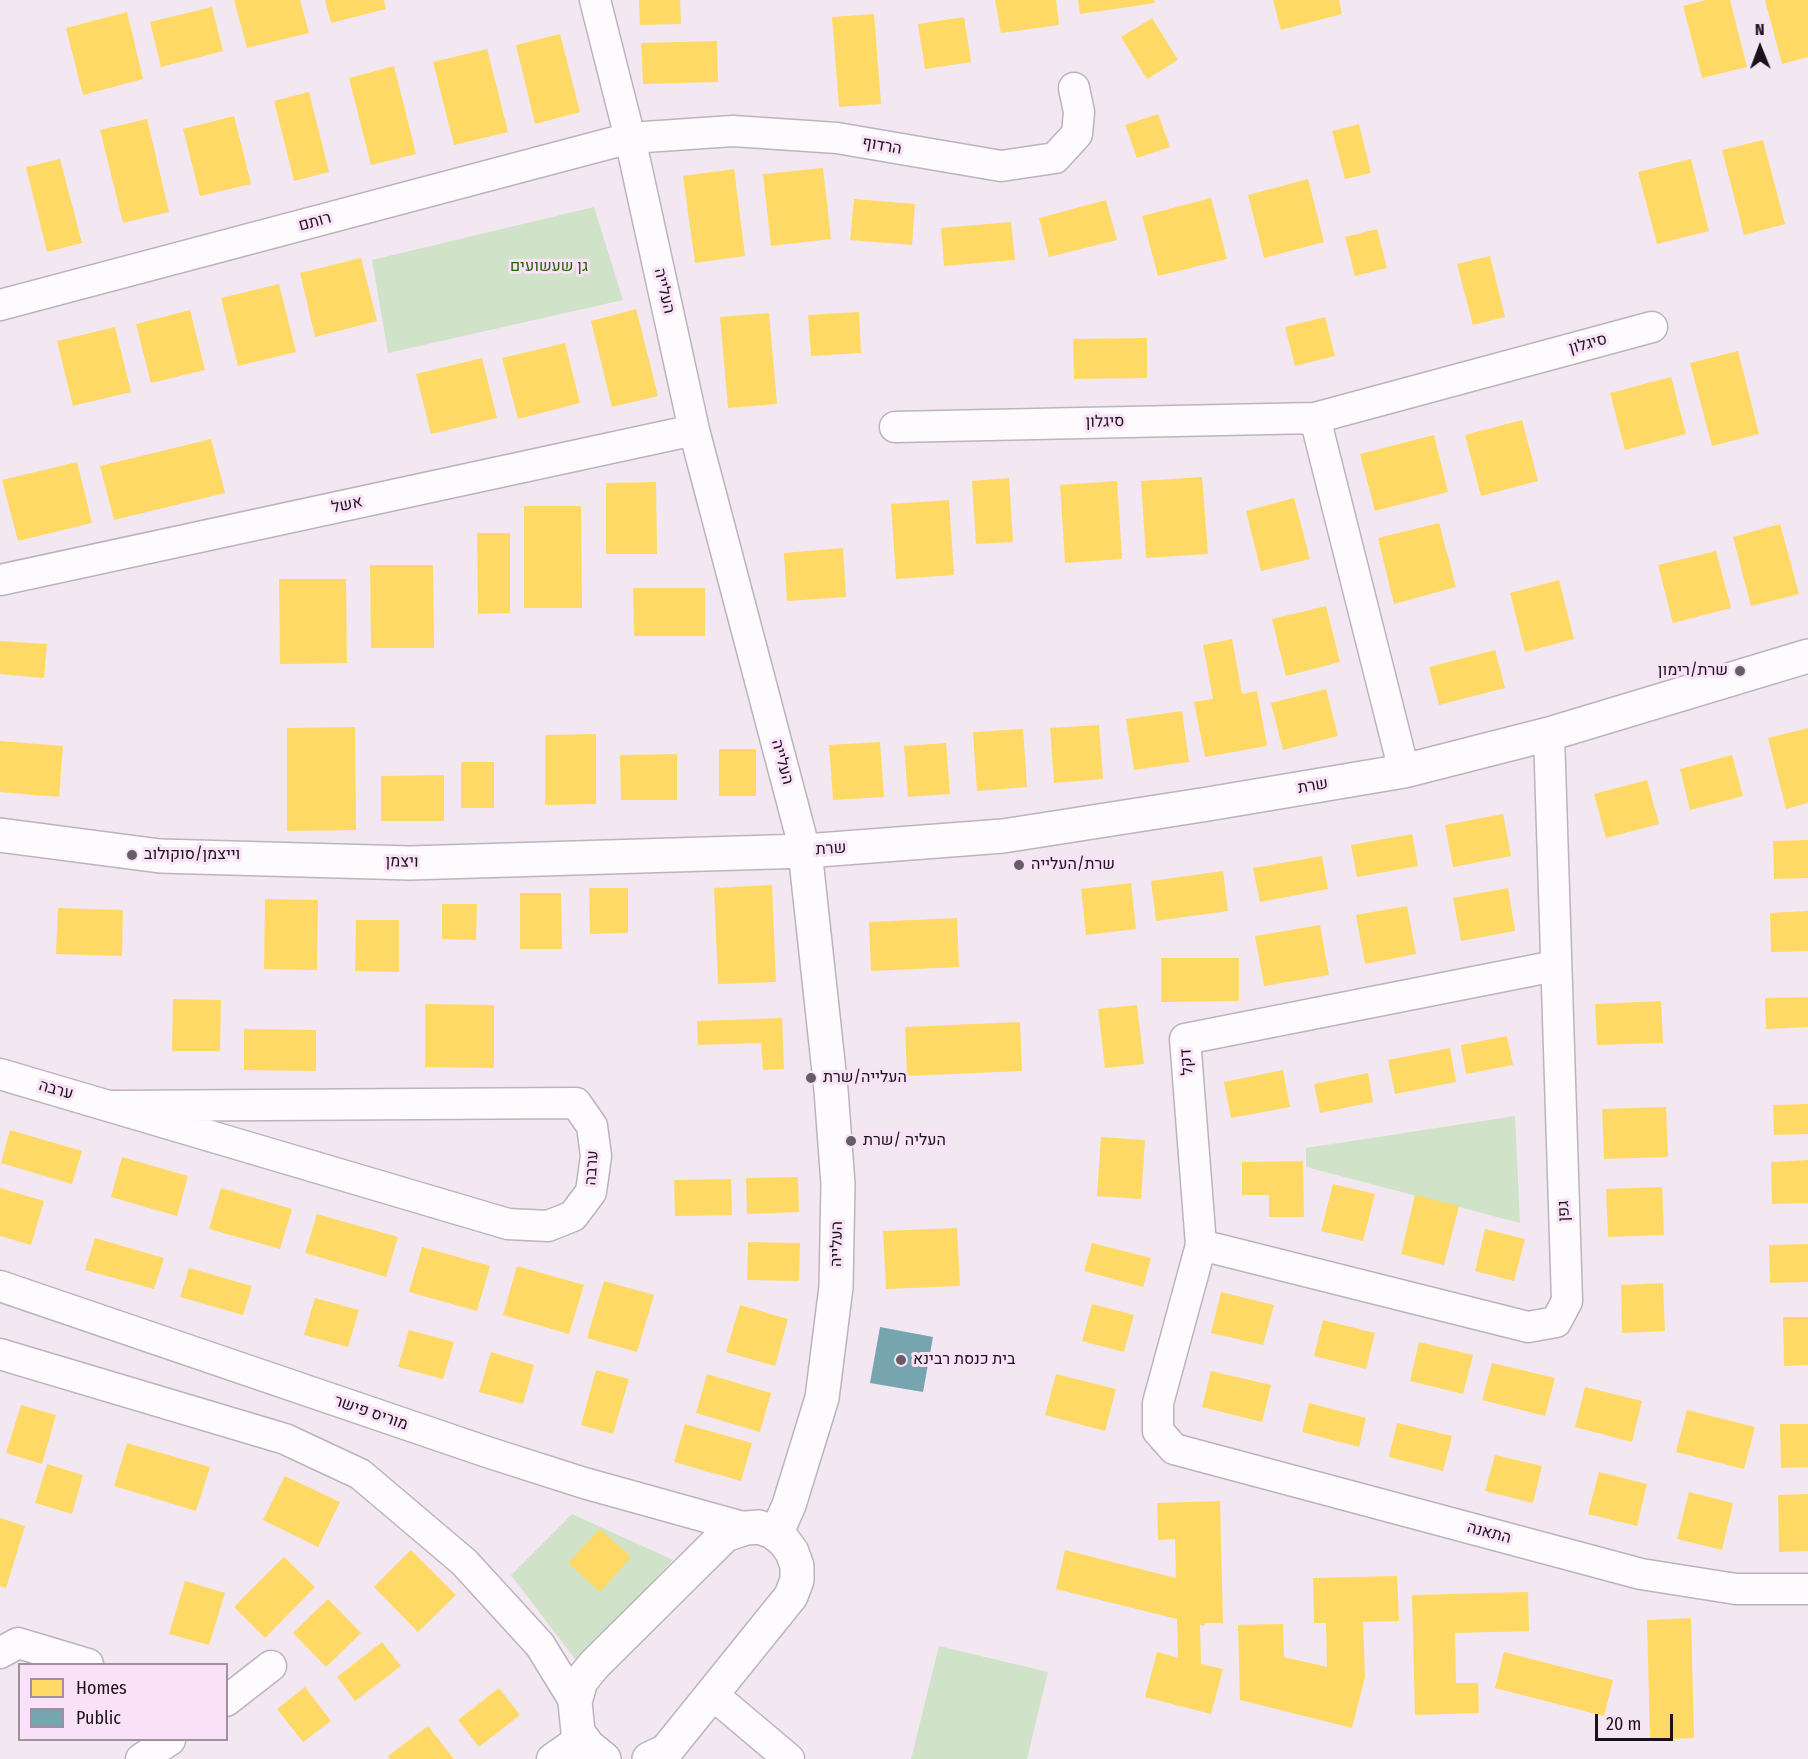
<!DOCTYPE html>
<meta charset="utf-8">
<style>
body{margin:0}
#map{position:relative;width:1808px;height:1759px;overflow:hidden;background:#f3e7f2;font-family:"Fira Sans Condensed",sans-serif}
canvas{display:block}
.legend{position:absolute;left:18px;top:1663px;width:210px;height:78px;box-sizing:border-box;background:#f9e1f7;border:2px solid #a08f9f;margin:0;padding:8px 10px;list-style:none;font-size:18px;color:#1b131a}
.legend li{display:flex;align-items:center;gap:12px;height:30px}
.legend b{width:30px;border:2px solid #a08f9f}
.north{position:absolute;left:1730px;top:18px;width:60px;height:60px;-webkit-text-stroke:4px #f9e1f7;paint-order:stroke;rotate:359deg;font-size:16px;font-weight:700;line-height:24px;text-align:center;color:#1b131a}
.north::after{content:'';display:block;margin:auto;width:21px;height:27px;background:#1b131a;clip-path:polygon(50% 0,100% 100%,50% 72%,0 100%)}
.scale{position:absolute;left:1595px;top:1714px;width:78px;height:27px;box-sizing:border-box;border:3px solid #1b131a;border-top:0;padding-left:8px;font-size:18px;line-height:21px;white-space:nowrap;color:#1b131a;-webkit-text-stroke:4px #f9e1f7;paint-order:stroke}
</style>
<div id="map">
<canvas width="1808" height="1759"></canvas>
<ul class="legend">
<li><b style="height:16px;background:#ffd966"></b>Homes</li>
<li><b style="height:16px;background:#76a5af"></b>Public</li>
</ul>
<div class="north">N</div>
<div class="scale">20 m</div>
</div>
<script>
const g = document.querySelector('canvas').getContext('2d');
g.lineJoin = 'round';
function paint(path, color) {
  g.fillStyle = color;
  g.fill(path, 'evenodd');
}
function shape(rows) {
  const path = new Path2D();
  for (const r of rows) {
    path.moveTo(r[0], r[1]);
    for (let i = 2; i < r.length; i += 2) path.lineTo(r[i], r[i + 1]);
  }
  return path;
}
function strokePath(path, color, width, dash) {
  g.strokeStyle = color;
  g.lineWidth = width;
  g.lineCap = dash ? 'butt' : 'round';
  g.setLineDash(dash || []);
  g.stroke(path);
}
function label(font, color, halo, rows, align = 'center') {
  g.font = font + ' "Fira Sans Condensed",Heebo,sans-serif';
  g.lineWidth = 6;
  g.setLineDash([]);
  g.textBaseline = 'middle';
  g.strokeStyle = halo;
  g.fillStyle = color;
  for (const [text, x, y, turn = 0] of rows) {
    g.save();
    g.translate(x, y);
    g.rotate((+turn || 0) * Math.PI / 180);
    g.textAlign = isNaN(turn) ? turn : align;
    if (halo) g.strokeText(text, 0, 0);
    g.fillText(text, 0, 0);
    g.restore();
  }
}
paint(shape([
 [594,207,623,300,388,353,372,260],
 [1515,1116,1520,1223,1306,1167,1306,1148],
 [572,1514,673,1560,578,1663,511,1575],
 [939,1646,1048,1672,1027,1759,911,1759]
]), '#d0e3c8');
paint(shape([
 [234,0,300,0,309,33,247,48],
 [325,0,384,0,386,9,331,23],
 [639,0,680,0,681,24,640,25],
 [995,0,1056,0,1059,25,1001,33],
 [1078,0,1154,0,1155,3,1080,14],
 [1273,0,1339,0,1342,14,1281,30],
 [1706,0,1730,0,1747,67,1702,78,1683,6],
 [1765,0,1808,0,1808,57,1782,64],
 [212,7,223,51,161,67,150,22],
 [127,12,143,79,83,95,66,28],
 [874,14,881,104,839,107,832,17],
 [964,17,971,62,925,69,918,24],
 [1152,18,1178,60,1147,79,1121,37],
 [560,34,580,112,535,124,516,45],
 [717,41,718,82,643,84,641,43],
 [487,49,508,132,454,145,433,62],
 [394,66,416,154,371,165,349,78],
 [309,92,329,172,294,181,274,101],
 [1158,114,1170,147,1137,158,1125,125],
 [234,116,251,184,200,196,183,129],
 [147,119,169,212,123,223,100,130],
 [1359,124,1371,173,1345,179,1332,131],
 [1763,140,1785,224,1744,235,1722,150],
 [60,159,82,243,47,252,26,167],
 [1691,159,1709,231,1657,244,1638,172],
 [823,168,831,239,771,246,763,174],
 [734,169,745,256,695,263,683,176],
 [1308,179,1324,242,1264,258,1248,195],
 [1211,198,1227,259,1158,276,1142,216],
 [854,199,915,204,912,245,850,240],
 [1106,200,1117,240,1049,257,1039,218],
 [1011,222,1015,260,944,266,941,228],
 [1377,229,1387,268,1355,276,1345,237],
 [1490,256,1505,317,1473,325,1457,264],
 [361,258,377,321,315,337,300,273],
 [279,284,296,352,238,366,221,298],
 [636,309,658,396,612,407,591,321],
 [190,310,205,370,151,383,136,324],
 [859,312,861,353,811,356,808,315],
 [769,313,777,404,728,408,720,317],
 [1325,317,1335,356,1295,366,1285,327],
 [115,327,131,392,73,406,57,341],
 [1147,338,1147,378,1074,379,1073,339],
 [565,343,580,403,518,419,502,358],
 [1738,351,1759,434,1712,446,1690,363],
 [482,358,497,418,431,434,416,374],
 [1671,377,1686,434,1625,450,1610,393],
 [1522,420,1538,481,1481,496,1465,435],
 [1434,435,1448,492,1375,511,1360,454],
 [211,439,225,493,114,520,100,466],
 [77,462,92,523,18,541,2,480],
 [1202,477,1208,554,1146,558,1141,481],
 [1009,478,1013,542,976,544,972,481],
 [1117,481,1122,559,1065,563,1060,485],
 [656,482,657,554,606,554,606,483],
 [1294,498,1310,559,1261,571,1246,511],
 [949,500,954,575,896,579,891,504],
 [524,506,581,506,582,608,524,608],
 [1439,523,1456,587,1394,604,1378,538],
 [1780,524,1799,594,1751,606,1733,537],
 [477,533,510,533,510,613,478,614],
 [843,548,846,597,787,601,784,553],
 [1716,551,1731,608,1673,623,1658,565],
 [370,565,433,565,434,648,371,648],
 [279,579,346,579,347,663,280,664],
 [1559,580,1574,639,1525,652,1510,593],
 [633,588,705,588,705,636,634,636],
 [1326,606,1340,662,1286,676,1272,619],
 [1232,639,1242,694,1257,691,1267,746,1205,757,1194,702,1213,699,1203,645],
 [0,641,47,644,44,678,0,674],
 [1495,650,1505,688,1439,705,1429,667],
 [1326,689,1338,736,1283,750,1271,703],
 [1182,711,1189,762,1134,770,1126,719],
 [1099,725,1103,779,1054,783,1050,728],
 [355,727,356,830,287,831,287,728],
 [1808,728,1808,803,1786,809,1768,738],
 [1023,729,1027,787,977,791,973,732],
 [596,734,596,804,545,805,545,735],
 [0,741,63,746,59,797,0,792],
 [880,742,884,797,833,800,829,745],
 [946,743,950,794,908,797,904,746],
 [719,749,756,749,756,796,719,796],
 [677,754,677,800,621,800,620,755],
 [1732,755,1743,796,1690,810,1680,769],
 [461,762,494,762,494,808,461,808],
 [444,775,444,821,381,821,381,776],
 [1647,780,1659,824,1606,838,1594,794],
 [1503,814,1511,856,1453,867,1445,825],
 [1412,834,1418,866,1357,877,1351,845],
 [1808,840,1808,878,1774,879,1773,841],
 [1322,856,1328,889,1260,902,1253,868],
 [1223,871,1228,911,1156,921,1151,881],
 [1131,883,1136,929,1086,935,1081,889],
 [772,885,776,982,718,984,714,888],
 [589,888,628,888,628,933,590,934],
 [1508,888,1515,931,1461,941,1453,898],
 [520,893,561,893,562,949,520,949],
 [265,899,318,900,317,970,264,969],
 [442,904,477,904,476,940,442,939],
 [1407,906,1416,954,1365,964,1356,915],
 [58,908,123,910,122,956,56,954],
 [1808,911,1808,951,1771,952,1770,913],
 [957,918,959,967,871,971,869,922],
 [356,920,399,920,399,972,355,971],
 [1320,925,1329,975,1264,986,1255,936],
 [1161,958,1239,958,1239,1001,1161,1002],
 [1808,997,1808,1027,1766,1029,1765,998],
 [173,999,221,1000,220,1051,172,1051],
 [1661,1001,1663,1043,1597,1045,1595,1004],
 [425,1004,494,1005,494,1068,425,1067],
 [1137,1005,1144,1064,1105,1068,1098,1009],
 [782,1018,784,1069,763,1070,761,1043,698,1045,697,1021],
 [1020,1022,1022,1071,907,1076,905,1027],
 [244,1029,316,1030,316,1071,244,1070],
 [1507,1036,1513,1065,1466,1074,1461,1045],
 [1450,1048,1456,1082,1395,1094,1388,1060],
 [1283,1070,1290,1107,1231,1118,1224,1082],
 [1368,1073,1373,1102,1320,1113,1314,1084],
 [1808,1104,1808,1134,1774,1135,1773,1105],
 [1666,1107,1668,1157,1604,1159,1602,1109],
 [10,1130,82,1151,72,1184,1,1163],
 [1101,1137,1145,1140,1141,1199,1097,1196],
 [122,1157,188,1176,177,1216,111,1197],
 [1808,1160,1808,1203,1772,1204,1771,1162],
 [1303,1161,1304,1217,1269,1217,1269,1195,1242,1195,1242,1162],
 [798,1177,799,1212,747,1214,746,1178],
 [731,1179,732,1215,675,1216,674,1180],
 [1333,1184,1375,1194,1363,1241,1321,1231],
 [1662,1187,1664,1235,1608,1237,1606,1189],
 [0,1188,44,1201,31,1245,0,1236],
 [221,1188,292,1209,280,1249,209,1229],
 [1415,1195,1459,1206,1444,1265,1401,1254],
 [317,1214,398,1237,386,1277,305,1253],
 [957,1228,960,1286,886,1289,883,1231],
 [1485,1229,1525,1239,1514,1281,1475,1271],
 [95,1238,164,1258,154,1289,85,1270],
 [748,1242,800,1243,799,1281,747,1280],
 [1092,1243,1151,1258,1143,1287,1084,1271],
 [1808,1244,1808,1282,1770,1283,1769,1245],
 [422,1247,490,1266,477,1311,409,1292],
 [517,1266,584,1285,569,1334,503,1315],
 [189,1268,252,1286,243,1315,180,1297],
 [604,1281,654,1295,637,1352,587,1338],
 [1663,1283,1665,1331,1622,1333,1621,1285],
 [1221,1292,1274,1305,1263,1345,1211,1333],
 [315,1298,359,1310,348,1347,304,1335],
 [1092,1304,1134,1315,1124,1352,1082,1341],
 [740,1305,788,1319,775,1366,726,1352],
 [1783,1317,1808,1317,1808,1365,1784,1366],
 [1323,1320,1375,1333,1366,1369,1314,1356],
 [409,1330,454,1342,443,1379,398,1367],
 [1419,1342,1473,1355,1463,1394,1410,1381],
 [491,1352,534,1365,523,1404,479,1392],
 [1492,1363,1555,1378,1545,1416,1482,1400],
 [596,1370,629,1379,613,1434,581,1425],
 [1211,1371,1271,1385,1262,1422,1202,1407],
 [707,1374,771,1393,760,1432,696,1413],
 [1056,1374,1116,1389,1105,1431,1045,1415],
 [1585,1387,1642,1401,1632,1442,1575,1427],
 [1309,1403,1366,1418,1359,1447,1302,1432],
 [21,1405,56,1415,42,1464,6,1453],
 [1687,1410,1755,1427,1744,1469,1676,1452],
 [1397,1423,1452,1436,1443,1471,1389,1457],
 [685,1424,752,1443,741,1481,674,1462],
 [1780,1424,1808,1424,1808,1467,1781,1468],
 [127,1443,210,1467,196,1511,114,1486],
 [1495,1455,1542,1466,1533,1503,1485,1491],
 [47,1464,83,1475,72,1514,35,1503],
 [1599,1472,1647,1484,1637,1526,1588,1514],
 [285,1476,340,1502,318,1547,263,1520],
 [1689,1492,1733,1503,1722,1550,1677,1539],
 [1808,1494,1808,1551,1779,1552,1778,1495],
 [1220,1501,1223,1623,1205,1623,1204,1626,1200,1625,1201,1664,1223,1669,1211,1714,1145,1697,1157,1652,1178,1658,1177,1619,1056,1589,1065,1550,1176,1578,1175,1539,1158,1540,1157,1503],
 [0,1518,25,1526,6,1588,0,1586],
 [600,1529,631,1557,600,1592,568,1563],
 [411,1550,456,1595,418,1632,374,1587],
 [284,1557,315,1587,265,1638,234,1607],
 [1397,1576,1399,1621,1363,1622,1365,1677,1352,1728,1240,1700,1238,1625,1283,1624,1284,1657,1327,1667,1326,1623,1314,1623,1313,1578],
 [185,1581,225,1593,209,1645,169,1634],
 [1528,1592,1529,1631,1455,1633,1456,1683,1478,1683,1479,1713,1415,1715,1412,1595],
 [328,1599,361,1633,326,1667,293,1633],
 [1691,1618,1694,1738,1650,1740,1647,1620],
 [382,1642,401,1666,355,1701,337,1677],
 [1504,1652,1613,1680,1604,1716,1495,1688],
 [305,1687,331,1721,303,1742,277,1709],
 [499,1688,520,1715,479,1747,458,1720],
 [428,1726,454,1759,390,1759,388,1756]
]), '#ffd966');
paint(shape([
 [880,1327,933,1337,923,1392,870,1383]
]), '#76a5af');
const minor = shape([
 [595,0,630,138,694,430,805,851],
 [0,305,630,138,733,131,837,138,1001,166,1055,158,1077,134,1079,112,1074,88],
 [1315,418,1404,771],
 [895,427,1315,418,1652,327],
 [0,580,694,430],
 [1555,966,1185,1039,1201,1245,1158,1403,1158,1431,1174,1449,1641,1574,1736,1589,1808,1589],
 [0,1074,508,1224,548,1226,573,1216,591,1192,596,1156,592,1126,576,1103,112,1106],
 [1201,1245,1528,1327,1556,1322,1567,1301,1549,734],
 [0,1286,487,1452,584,1483,746,1528],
 [0,1354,285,1439,360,1474,464,1562,540,1645,575,1702],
 [0,1653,18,1643,88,1664],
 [712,1694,789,1759],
 [226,1701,271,1666],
 [141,1759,170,1740],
 [552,1759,582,1738]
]);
const tertiary = shape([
 [0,835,160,856,410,863,805,851,1003,836,1208,804,1404,771,1549,734,1808,656],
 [776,1534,789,1505,822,1398,836,1287,838,1184,831,1090,805,851],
 [604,1759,588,1746,578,1732,575,1702,581,1681,594,1665,725,1535,746,1528,759,1527,773,1532,784,1541,792,1552,797,1566,797,1580,791,1596,666,1751,649,1759]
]);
strokePath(minor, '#bdb3bc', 33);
strokePath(tertiary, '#bdb3bc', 36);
strokePath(minor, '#fdfbfd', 30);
strokePath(tertiary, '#fdfbfd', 33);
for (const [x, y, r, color] of [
 [1740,671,6,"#675d66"],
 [132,855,6,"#675d66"],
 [1019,865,6,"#675d66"],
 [811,1078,6,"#675d66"],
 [851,1141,6,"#675d66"],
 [901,1360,6,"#675d66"]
]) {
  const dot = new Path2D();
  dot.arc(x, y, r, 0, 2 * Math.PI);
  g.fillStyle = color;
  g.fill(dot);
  strokePath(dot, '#f9e1f7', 2);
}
label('16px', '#1b131a', '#f9e1f7', [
 ["הרדוף",882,146,10],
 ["רותם",315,222,-15],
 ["העלייה",664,291,77],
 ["סיגלון",1588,344,-15],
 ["סיגלון",1105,422,-1],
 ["אשל",347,505,-12],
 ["העלייה",782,762,75],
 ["שרת",1313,786,-10],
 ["שרת",831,849,-4],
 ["ויצמן",402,862,1],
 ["דקל",1187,1062,-94],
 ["ערבה",56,1090,16],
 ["ערבה",592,1168,-86],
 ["גפן",1564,1211,-92],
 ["העלייה",837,1244,-89],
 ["מוריס פישר",371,1413,19],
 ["התאנה",1489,1533,15]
]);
label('16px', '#256405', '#f9e1f7', [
 ["גן שעשועים",549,267]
]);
label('16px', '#1b131a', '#f9e1f7', [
 ["שרת/רימון",1728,671,"right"],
 ["וייצמן/סוקולוב",144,855],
 ["שרת/העלייה",1031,865],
 ["העלייה/שרת",823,1078],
 ["העליה /שרת",863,1141],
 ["בית כנסת רבינא",913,1360]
], 'left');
</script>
